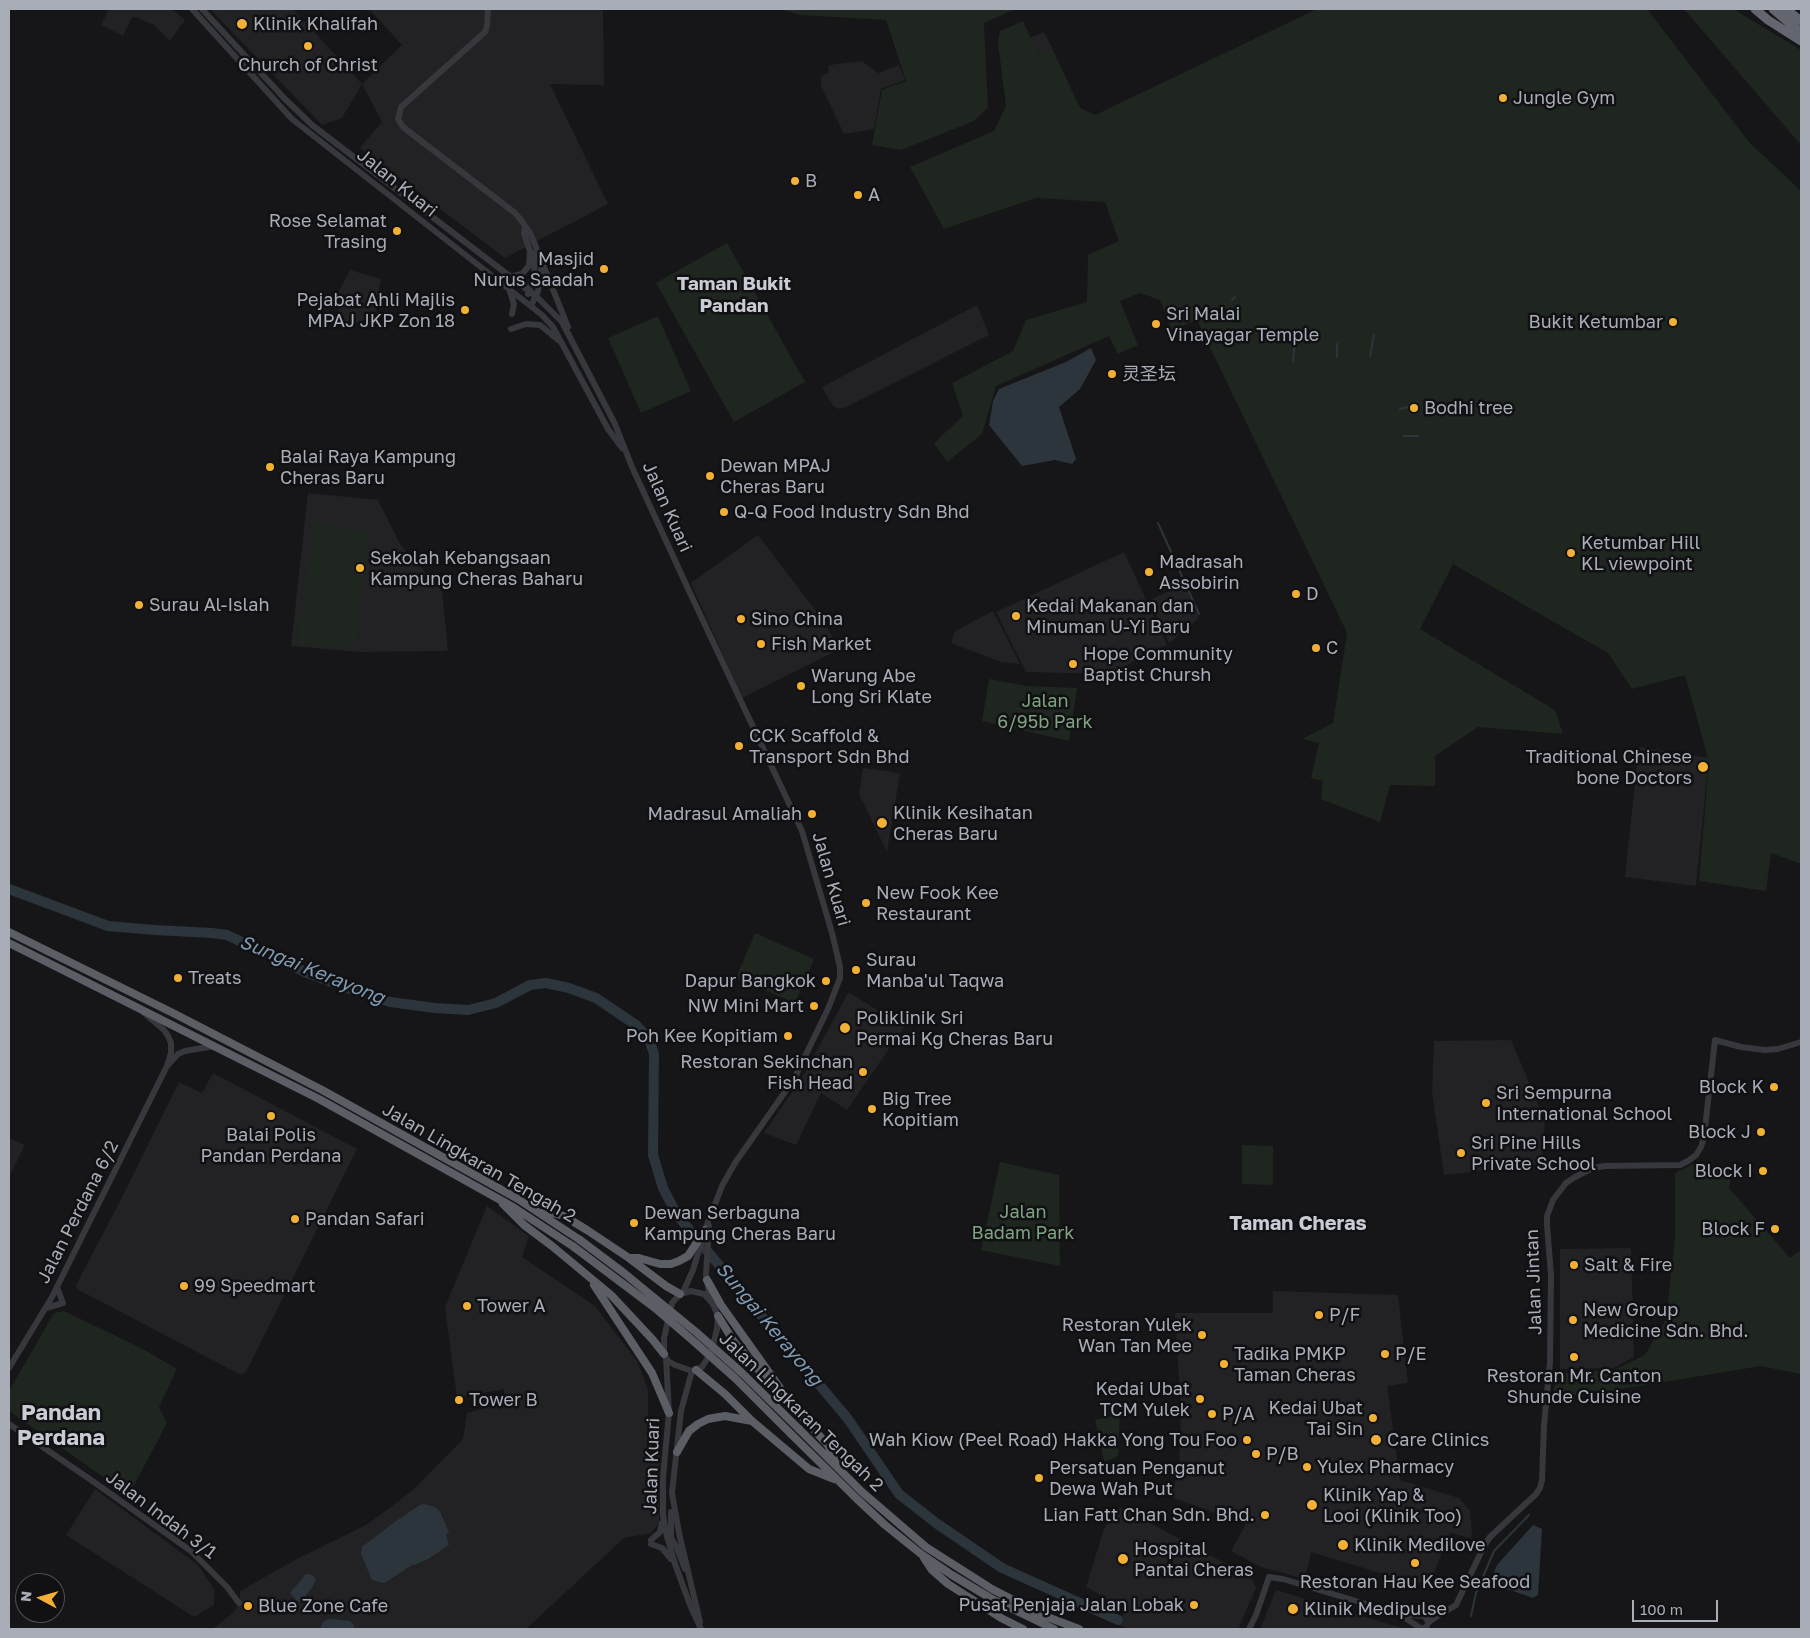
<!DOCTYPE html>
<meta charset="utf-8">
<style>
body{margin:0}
#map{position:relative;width:1810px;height:1638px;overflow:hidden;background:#161618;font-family:"Golos Text",sans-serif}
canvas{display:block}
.frame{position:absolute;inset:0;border:10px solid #a8adb8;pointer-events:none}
.north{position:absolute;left:15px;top:1573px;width:50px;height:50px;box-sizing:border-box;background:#111113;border:1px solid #4d4f55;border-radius:50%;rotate:276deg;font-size:14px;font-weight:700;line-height:20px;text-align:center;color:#a8adb8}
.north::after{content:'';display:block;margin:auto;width:18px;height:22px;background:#f2b134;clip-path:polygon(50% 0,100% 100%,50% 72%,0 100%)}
.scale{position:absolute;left:1632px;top:1600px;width:86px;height:22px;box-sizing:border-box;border:2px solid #a8adb8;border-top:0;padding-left:6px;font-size:15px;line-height:18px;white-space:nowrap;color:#a8adb8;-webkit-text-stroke:4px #111113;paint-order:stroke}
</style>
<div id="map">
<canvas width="1810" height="1638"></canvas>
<div class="frame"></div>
<div class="north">N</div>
<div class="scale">100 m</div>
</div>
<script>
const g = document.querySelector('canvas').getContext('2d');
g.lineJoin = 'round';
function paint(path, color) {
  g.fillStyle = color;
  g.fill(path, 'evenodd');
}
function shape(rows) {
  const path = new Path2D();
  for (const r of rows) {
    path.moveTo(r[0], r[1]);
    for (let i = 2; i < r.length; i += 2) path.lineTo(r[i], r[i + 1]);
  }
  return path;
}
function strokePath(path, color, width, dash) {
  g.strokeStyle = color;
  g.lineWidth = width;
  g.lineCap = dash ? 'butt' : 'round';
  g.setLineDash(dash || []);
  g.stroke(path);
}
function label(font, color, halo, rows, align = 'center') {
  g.font = font + ' "Golos Text","Noto Sans SC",sans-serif';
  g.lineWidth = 5;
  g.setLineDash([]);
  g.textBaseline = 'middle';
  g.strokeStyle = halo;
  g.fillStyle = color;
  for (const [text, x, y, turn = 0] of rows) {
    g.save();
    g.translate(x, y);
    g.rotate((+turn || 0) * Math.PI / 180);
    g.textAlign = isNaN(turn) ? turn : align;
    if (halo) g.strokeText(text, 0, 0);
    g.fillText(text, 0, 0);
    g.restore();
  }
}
paint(shape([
 [109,9,172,9,185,20,170,41,154,25,136,17,132,17,123,36,101,25],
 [210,9,293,9,362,84,402,45,369,9,603,9,604,85,550,84,608,204,505,258,360,148,382,122,362,84,342,118,322,125],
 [1044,32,1052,48,1038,55,1030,38],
 [862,61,878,73,899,65,905,80,881,89,874,129,844,134,821,86,821,76,828,73,829,65],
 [350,270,381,279,375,316,347,327,339,325,337,295],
 [977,305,989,335,846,407,839,409,833,406,822,387],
 [308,493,378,500,400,544,442,591,448,650,444,651,359,652,291,646],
 [758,535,822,619,840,649,742,698,691,583],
 [1124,552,1167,645,1109,674,1026,672,996,612],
 [1184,584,1199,618,1169,643,1150,600],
 [993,611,1020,664,1001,662,951,643,955,631],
 [1639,747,1709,758,1696,886,1625,877],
 [863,768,900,773,887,852,859,794],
 [848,993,853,995,904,1027,847,1110,821,1093,796,1145,764,1133,803,1076],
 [1511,1040,1545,1120,1542,1164,1444,1175,1432,1092,1434,1041],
 [213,1073,357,1149,246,1372,242,1374,239,1374,77,1289,76,1285,118,1205,179,1082,202,1093],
 [9,1138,25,1145,9,1177],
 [487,1206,529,1236,522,1257,595,1306,637,1361,648,1389,648,1415,660,1447,659,1523,651,1533,624,1538,526,1629,212,1629,232,1614,240,1603,240,1591,295,1560,368,1524,413,1490,463,1439,467,1413,504,1403,504,1389,457,1398,445,1307],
 [1631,1248,1634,1357,1614,1368,1560,1369,1560,1249],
 [1273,1291,1398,1295,1408,1383,1387,1386,1400,1480,1459,1498,1470,1511,1472,1531,1471,1538,1450,1533,1432,1578,1416,1584,1311,1552,1305,1579,1261,1567,1231,1551,1246,1524,1171,1497,1179,1468,1181,1410,1175,1313,1273,1313],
 [95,1489,198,1565,214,1589,214,1605,194,1617,66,1535],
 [1120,1507,1251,1577,1256,1588,1238,1629,1131,1629,1118,1625,1126,1609,1086,1587,1104,1529],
 [1276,1590,1405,1629,1260,1629]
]), '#222225');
paint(shape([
 [780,9,1015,9,984,23,988,107,974,121,901,150,872,145,882,90,906,81,886,20,801,15],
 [1317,9,1647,9,1749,142,1801,191,1801,864,1771,853,1766,891,1699,881,1709,762,1685,675,1632,689,1608,653,1453,564,1420,629,1555,710,1563,734,1478,727,1435,756,1435,786,1390,785,1380,822,1321,799,1323,781,1311,778,1319,743,1302,739,1333,723,1347,633,1197,320,1172,330,1160,300,1140,293,1120,301,1138,345,1118,354,1109,336,996,386,982,434,947,462,934,443,963,416,952,383,1013,351,1026,320,1087,302,1088,255,1119,241,1105,202,1036,198,944,229,910,167,994,131,1006,106,998,43,1000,31,1023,21,1038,55,1052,48,1080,108,1095,115],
 [1684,9,1733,9,1801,50,1801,145],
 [727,243,805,382,734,422,656,283],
 [658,316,691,391,641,413,608,338],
 [315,522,370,532,356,640,348,648,297,644],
 [989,679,1027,686,1077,688,1069,741,982,721],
 [755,933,814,959,795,1003,736,978],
 [1242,1145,1273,1146,1273,1185,1242,1184],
 [1000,1162,1059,1175,1060,1266,981,1250],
 [1693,1164,1732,1169,1729,1188,1790,1258,1801,1250,1801,1374,1761,1366,1591,1394,1553,1395,1556,1378,1567,1373,1614,1370,1645,1355,1666,1319,1675,1238,1675,1173],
 [64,1311,141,1348,177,1369,159,1407,167,1423,129,1495,9,1411,9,1391,54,1313],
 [1120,1414,1118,1455,1116,1458,1104,1461,1095,1420]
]), '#1e261f');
paint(shape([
 [1091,348,1096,360,1080,389,1059,407,1076,459,1072,464,1055,460,1022,466,989,425,993,401,999,389,1066,362],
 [424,1504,435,1507,440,1512,449,1532,446,1534,449,1545,428,1559,414,1565,412,1565,386,1582,382,1583,372,1580,361,1554,362,1547,396,1521,420,1505],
 [1533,1525,1542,1529,1538,1595,1533,1598,1496,1585,1493,1575,1497,1565],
 [306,1574,312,1575,316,1579,313,1586,301,1602,297,1601,290,1593],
 [329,1619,350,1621,353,1624,355,1629,320,1629,323,1622]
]), '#2c353c');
strokePath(shape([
 [1232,300,1235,297],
 [1370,356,1374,335],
 [1337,357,1337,344],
 [1293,362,1295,340],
 [1400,409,1416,405],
 [1403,436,1418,436],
 [1158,523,1199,614],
 [1471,1616,1476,1593,1494,1551,1529,1515]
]), '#2c353c', 2);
strokePath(shape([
 [9,889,108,926,155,930,212,933,227,935,305,972,358,992,390,1002,435,1008,468,1010,496,1003,530,985,546,983,569,988,596,998,636,1025,649,1039,654,1054,653,1155,663,1188,677,1215,848,1419,899,1494,936,1523,1002,1568,1118,1620]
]), '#2c353c', 10);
strokePath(shape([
 [192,9,292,119,542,315,553,327,608,429,622,448],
 [202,9,284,98,312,125,537,297,562,322,615,424,632,467,690,593,802,831,832,933,840,967,840,978,828,1009,794,1079,735,1163,722,1186,705,1230,693,1270,683,1292],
 [488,9,487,26,485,32,401,107,398,119,403,127,515,213,521,220,530,233,536,247,568,327],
 [508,277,522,274,529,266,530,251,524,234,525,226],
 [510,292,514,304,512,314],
 [528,294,534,274,536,251],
 [531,306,538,291,542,264],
 [511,329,526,324,540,325,558,340],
 [167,1066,178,1054,185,1051,215,1046],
 [709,1226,706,1274,710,1299],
 [691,1291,704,1294,713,1304,718,1316,717,1329,711,1353,702,1367,692,1371,675,1365,668,1361,664,1354,664,1338,672,1303,680,1294,691,1291],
 [46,1308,63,1303,57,1287],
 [666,1358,669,1413,663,1477,663,1515,667,1537,675,1564,690,1605,701,1629],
 [9,1368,52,1297,167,1066,171,1053,171,1043,168,1036,164,1030,143,1012],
 [692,1371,681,1411,672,1493,679,1533,700,1622],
 [9,1424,94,1482,191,1551,227,1587,239,1603],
 [671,1512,671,1538,676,1546,685,1569],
 [651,1540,660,1532,662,1523],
 [651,1544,662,1548,671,1559],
 [1399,1614,1422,1629,1426,1627,1429,1622,1436,1617,1456,1605,1484,1546,1490,1537,1536,1494,1540,1488,1542,1480,1544,1425,1550,1362,1551,1275,1547,1225,1547,1216,1553,1200,1566,1183,1575,1177,1593,1168,1605,1166,1680,1165,1688,1161,1696,1155,1701,1147,1704,1137,1715,1040,1741,1047,1765,1050,1778,1049,1801,1042],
 [1424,1616,1446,1609],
 [1249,1629,1256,1615,1269,1577,1283,1579,1399,1614,1424,1616,1429,1622]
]), '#37383d', 6);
strokePath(shape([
 [9,932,173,1013,324,1091,518,1199,580,1240],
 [9,943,319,1099,513,1207,574,1247],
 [503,1204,524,1225,552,1246,611,1295,653,1340,664,1354],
 [541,1213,549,1212,564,1216,587,1230,629,1258,666,1286,680,1294],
 [629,1258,639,1258,660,1264,671,1264,679,1261,688,1256,705,1230],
 [707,1280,721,1305,783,1392],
 [594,1285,652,1373,669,1413],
 [718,1316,734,1342,754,1365,828,1445,836,1463],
 [696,1370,725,1394,752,1421,809,1469,834,1479],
 [799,1429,862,1492,926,1547,992,1589,1042,1615,1079,1629],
 [791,1434,857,1499,885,1525,921,1554,952,1575,992,1599,1054,1629],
 [677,1452,689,1431,698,1424,708,1419,725,1416,752,1421],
 [924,1558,932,1570,948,1584,1001,1618,1023,1629]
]), '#5b5e65', 8);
strokePath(shape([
 [1755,9,1768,20,1801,41],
 [1773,9,1801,33],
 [1786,9,1801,21]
]), '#63666e', 9);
strokePath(shape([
 [580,1240,624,1273,696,1332,741,1372,799,1429],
 [574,1247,655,1308,691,1339,736,1379,791,1434]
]), '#5b5e65', 8);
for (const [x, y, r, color] of [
 [242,24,6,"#f2b134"],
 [308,46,5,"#f2b134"],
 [1503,98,5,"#f2b134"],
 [795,181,5,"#f2b134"],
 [858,195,5,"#f2b134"],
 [397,231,5,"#f2b134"],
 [604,269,5,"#f2b134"],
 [465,310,5,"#f2b134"],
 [1673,322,5,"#f2b134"],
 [1156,324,5,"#f2b134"],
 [1112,374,5,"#f2b134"],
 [1414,408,5,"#f2b134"],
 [270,467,5,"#f2b134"],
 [710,476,5,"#f2b134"],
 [724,512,5,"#f2b134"],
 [1571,553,5,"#f2b134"],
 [360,568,5,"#f2b134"],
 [1149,572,5,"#f2b134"],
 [1296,594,5,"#f2b134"],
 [139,605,5,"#f2b134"],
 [1016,616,5,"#f2b134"],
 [741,619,5,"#f2b134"],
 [761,644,5,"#f2b134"],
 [1316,648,5,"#f2b134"],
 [1073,664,5,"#f2b134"],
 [801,686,5,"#f2b134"],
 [739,746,5,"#f2b134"],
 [1703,767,6,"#f2b134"],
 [812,814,5,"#f2b134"],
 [882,823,6,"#f2b134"],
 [866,903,5,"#f2b134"],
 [856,970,5,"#f2b134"],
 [178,978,5,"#f2b134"],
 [826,981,5,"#f2b134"],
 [814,1006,5,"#f2b134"],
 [845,1028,6,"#f2b134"],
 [788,1036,5,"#f2b134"],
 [863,1072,5,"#f2b134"],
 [1774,1087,5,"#f2b134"],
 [1486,1103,5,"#f2b134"],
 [872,1109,5,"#f2b134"],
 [271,1116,5,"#f2b134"],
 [1761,1132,5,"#f2b134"],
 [1461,1153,5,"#f2b134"],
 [1763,1171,5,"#f2b134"],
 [295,1219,5,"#f2b134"],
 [634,1223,5,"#f2b134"],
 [1775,1229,5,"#f2b134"],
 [1574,1265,5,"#f2b134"],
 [184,1286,5,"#f2b134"],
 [467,1306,5,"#f2b134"],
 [1319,1315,5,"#f2b134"],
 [1573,1320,5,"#f2b134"],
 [1202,1335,5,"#f2b134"],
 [1385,1354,5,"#f2b134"],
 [1574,1357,5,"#f2b134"],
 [1224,1364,5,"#f2b134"],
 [1200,1399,5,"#f2b134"],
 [459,1400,5,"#f2b134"],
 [1212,1414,5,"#f2b134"],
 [1373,1418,5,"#f2b134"],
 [1247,1440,5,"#f2b134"],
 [1376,1440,6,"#f2b134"],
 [1256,1454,5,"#f2b134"],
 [1307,1467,5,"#f2b134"],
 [1039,1478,5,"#f2b134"],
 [1312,1505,6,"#f2b134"],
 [1265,1515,5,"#f2b134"],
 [1343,1545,6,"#f2b134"],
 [1123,1559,6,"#f2b134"],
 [1415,1563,5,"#f2b134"],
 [1194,1605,5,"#f2b134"],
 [248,1606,5,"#f2b134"],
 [1293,1609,6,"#f2b134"]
]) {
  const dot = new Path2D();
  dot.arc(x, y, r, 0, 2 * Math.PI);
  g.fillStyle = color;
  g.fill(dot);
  strokePath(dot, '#111113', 2);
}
label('18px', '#a8adb8', '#111113', [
 ["Klinik Khalifah",253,24],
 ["Church of Christ",308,65,"center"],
 ["Jungle Gym",1513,98],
 ["B",805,181],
 ["A",868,195],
 ["Rose Selamat",387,221,"right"],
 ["Trasing",387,242,"right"],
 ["Masjid",594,259,"right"],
 ["Nurus Saadah",594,280,"right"],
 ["Pejabat Ahli Majlis",455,300,"right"],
 ["MPAJ JKP Zon 18",455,321,"right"],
 ["Sri Malai",1166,314],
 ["Vinayagar Temple",1166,335],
 ["Bukit Ketumbar",1663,322,"right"],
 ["灵圣坛",1122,374],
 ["Bodhi tree",1424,408],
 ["Balai Raya Kampung",280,457],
 ["Cheras Baru",280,478],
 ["Dewan MPAJ",720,466],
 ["Cheras Baru",720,487],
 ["Q-Q Food Industry Sdn Bhd",734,512],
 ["Ketumbar Hill",1581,543],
 ["KL viewpoint",1581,564],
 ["Sekolah Kebangsaan",370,558],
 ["Kampung Cheras Baharu",370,579],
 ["Madrasah",1159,562],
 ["Assobirin",1159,583],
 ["D",1306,594],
 ["Surau Al-Islah",149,605],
 ["Kedai Makanan dan",1026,606],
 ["Minuman U-Yi Baru",1026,627],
 ["Sino China",751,619],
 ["Fish Market",771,644],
 ["C",1326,648],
 ["Hope Community",1083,654],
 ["Baptist Chursh",1083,675],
 ["Warung Abe",811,676],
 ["Long Sri Klate",811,697],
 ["CCK Scaffold &",749,736],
 ["Transport Sdn Bhd",749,757],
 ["Traditional Chinese",1692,757,"right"],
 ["bone Doctors",1692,778,"right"],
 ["Klinik Kesihatan",893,813],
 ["Cheras Baru",893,834],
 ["Madrasul Amaliah",802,814,"right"],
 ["New Fook Kee",876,893],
 ["Restaurant",876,914],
 ["Surau",866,960],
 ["Manba'ul Taqwa",866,981],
 ["Treats",188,978],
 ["Dapur Bangkok",816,981,"right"],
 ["NW Mini Mart",804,1006,"right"],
 ["Poliklinik Sri",856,1018],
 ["Permai Kg Cheras Baru",856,1039],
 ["Poh Kee Kopitiam",778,1036,"right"],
 ["Restoran Sekinchan",853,1062,"right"],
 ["Fish Head",853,1083,"right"],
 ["Block K",1764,1087,"right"],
 ["Sri Sempurna",1496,1093],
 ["International School",1496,1114],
 ["Big Tree",882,1099],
 ["Kopitiam",882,1120],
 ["Block J",1751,1132,"right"],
 ["Balai Polis",271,1135,"center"],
 ["Pandan Perdana",271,1156,"center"],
 ["Sri Pine Hills",1471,1143],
 ["Private School",1471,1164],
 ["Block I",1753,1171,"right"],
 ["Dewan Serbaguna",644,1213],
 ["Kampung Cheras Baru",644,1234],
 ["Pandan Safari",305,1219],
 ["Block F",1765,1229,"right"],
 ["Salt & Fire",1584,1265],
 ["99 Speedmart",194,1286],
 ["Tower A",477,1306],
 ["New Group",1583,1310],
 ["Medicine Sdn. Bhd.",1583,1331],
 ["P/F",1329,1315],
 ["Restoran Yulek",1192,1325,"right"],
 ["Wan Tan Mee",1192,1346,"right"],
 ["Tadika PMKP",1234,1354],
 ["Taman Cheras",1234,1375],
 ["P/E",1395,1354],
 ["Restoran Mr. Canton",1574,1376,"center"],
 ["Shunde Cuisine",1574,1397,"center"],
 ["Kedai Ubat",1190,1389,"right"],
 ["TCM Yulek",1190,1410,"right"],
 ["Tower B",469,1400],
 ["Kedai Ubat",1363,1408,"right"],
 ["Tai Sin",1363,1429,"right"],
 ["P/A",1222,1414],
 ["Wah Kiow (Peel Road) Hakka Yong Tou Foo",1237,1440,"right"],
 ["Care Clinics",1387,1440],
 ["P/B",1266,1454],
 ["Yulex Pharmacy",1317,1467],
 ["Persatuan Penganut",1049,1468],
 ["Dewa Wah Put",1049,1489],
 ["Klinik Yap &",1323,1495],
 ["Looi (Klinik Too)",1323,1516],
 ["Lian Fatt Chan Sdn. Bhd.",1255,1515,"right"],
 ["Klinik Medilove",1354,1545],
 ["Hospital",1134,1549],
 ["Pantai Cheras",1134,1570],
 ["Restoran Hau Kee Seafood",1415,1582,"center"],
 ["Pusat Penjaja Jalan Lobak",1184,1605,"right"],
 ["Blue Zone Cafe",258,1606],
 ["Klinik Medipulse",1304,1609]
], 'left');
label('18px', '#a8adb8', '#111113', [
 ["Jalan Kuari",397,183,39],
 ["Jalan Kuari",667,507,66],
 ["Jalan Kuari",831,879,74],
 ["Jalan Lingkaran Tengah 2",479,1163,30],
 ["Jalan Perdana 6/2",78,1212,-63],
 ["Jalan Jintan",1534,1282,-92],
 ["Jalan Lingkaran Tengah 2",801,1412,44],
 ["Jalan Kuari",652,1466,-88],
 ["Jalan Indah 3/1",161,1515,37]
]);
label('18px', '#7fa381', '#111113', [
 ["Jalan",1045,701],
 ["6/95b Park",1045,722],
 ["Jalan",1023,1212],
 ["Badam Park",1023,1233]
]);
label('bold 19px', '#c9ccd4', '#111113', [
 ["Taman Bukit",734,284],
 ["Pandan",734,306]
]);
label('italic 19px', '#7f9bb3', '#111113', [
 ["Sungai Kerayong",312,970,22],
 ["Sungai Kerayong",769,1324,50]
]);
label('bold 20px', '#c9ccd4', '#111113', [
 ["Taman Cheras",1298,1224]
]);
label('bold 22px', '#c9ccd4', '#111113', [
 ["Pandan",61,1413],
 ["Perdana",61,1438]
]);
</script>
